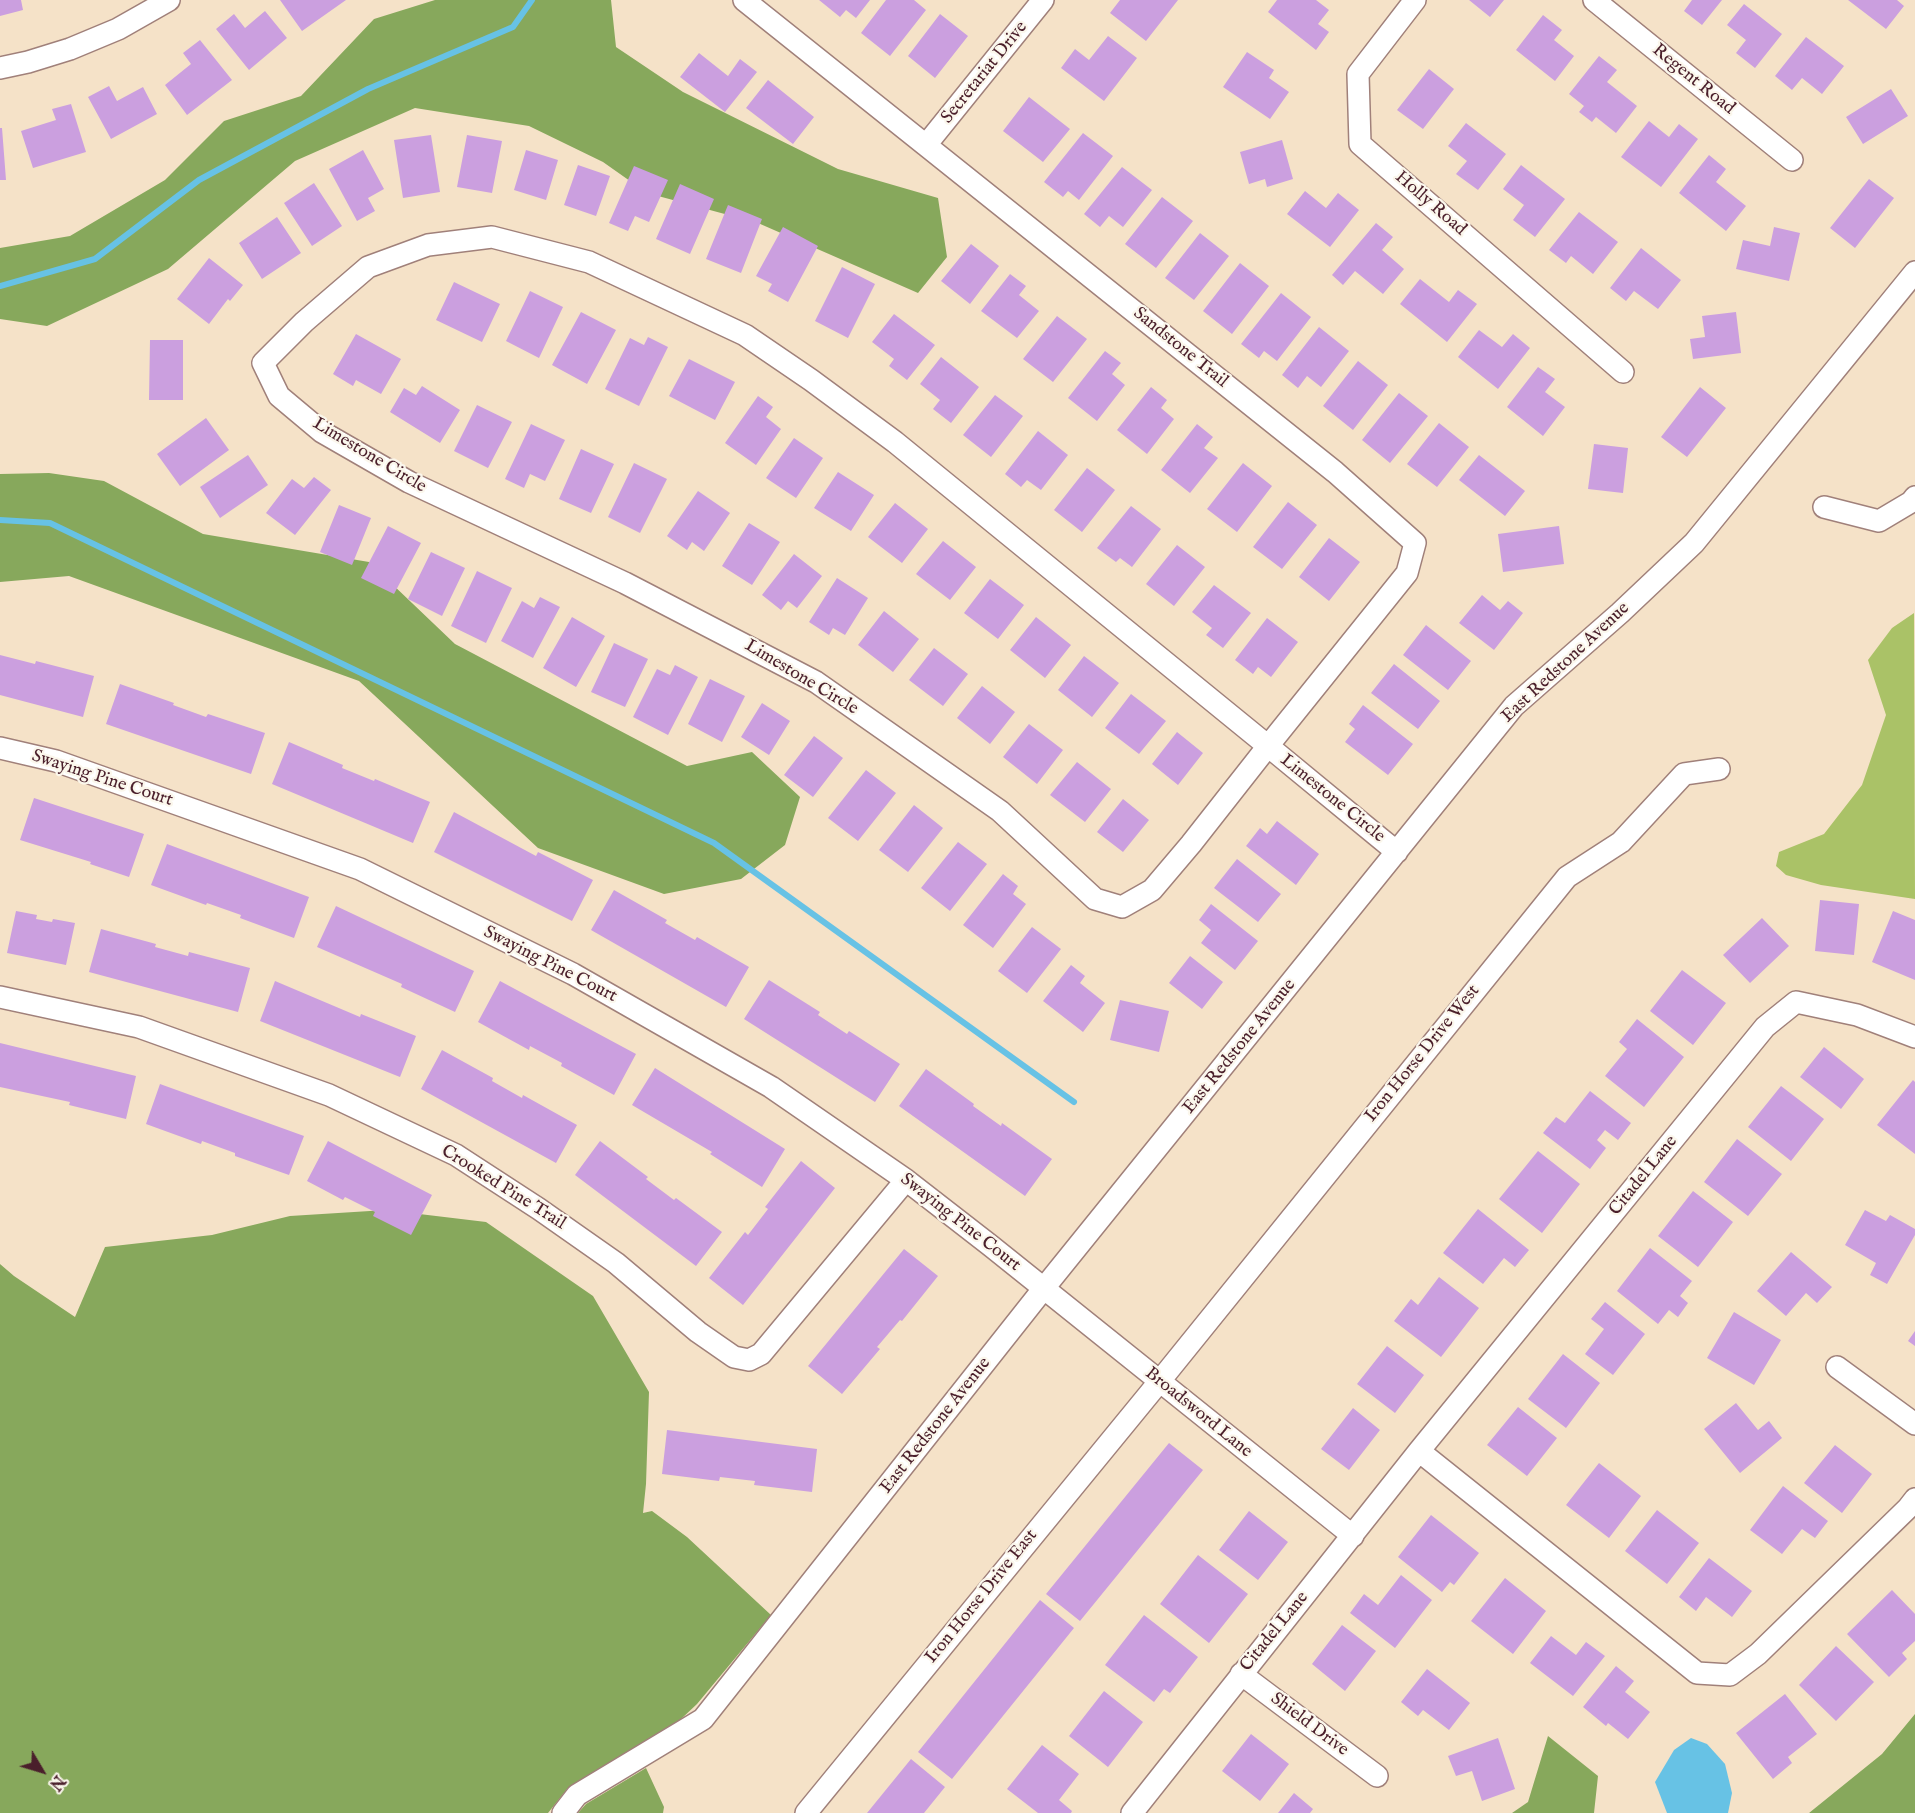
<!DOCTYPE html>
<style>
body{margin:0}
#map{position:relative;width:1915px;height:1813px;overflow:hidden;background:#f5e2c8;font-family:"IM FELL English",serif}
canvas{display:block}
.north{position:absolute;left:12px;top:1741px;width:60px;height:60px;-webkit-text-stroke:4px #fbf7ec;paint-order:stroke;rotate:128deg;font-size:16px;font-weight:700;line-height:24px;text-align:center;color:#4a1f2b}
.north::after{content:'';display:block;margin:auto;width:21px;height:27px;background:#4a1f2b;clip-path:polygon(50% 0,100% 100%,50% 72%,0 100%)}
</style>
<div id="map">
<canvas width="1915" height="1813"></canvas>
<div class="north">N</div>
</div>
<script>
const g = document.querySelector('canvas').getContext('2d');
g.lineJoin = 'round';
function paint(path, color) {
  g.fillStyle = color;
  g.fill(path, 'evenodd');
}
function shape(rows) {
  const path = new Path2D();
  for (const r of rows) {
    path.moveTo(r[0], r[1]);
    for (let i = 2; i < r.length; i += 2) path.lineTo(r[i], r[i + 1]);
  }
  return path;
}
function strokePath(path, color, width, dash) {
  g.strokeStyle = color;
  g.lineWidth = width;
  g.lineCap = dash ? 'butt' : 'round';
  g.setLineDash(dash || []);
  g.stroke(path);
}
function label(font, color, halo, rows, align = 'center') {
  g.font = font + ' "IM FELL English",serif';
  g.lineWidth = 4.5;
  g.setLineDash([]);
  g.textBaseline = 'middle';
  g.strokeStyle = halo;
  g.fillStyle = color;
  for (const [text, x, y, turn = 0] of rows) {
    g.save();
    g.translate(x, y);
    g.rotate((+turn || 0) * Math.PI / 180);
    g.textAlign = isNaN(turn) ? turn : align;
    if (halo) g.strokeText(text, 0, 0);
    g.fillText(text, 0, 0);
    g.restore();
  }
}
paint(shape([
 [1914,613,1915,899,1821,885,1786,875,1776,866,1779,852,1824,834,1862,785,1886,715,1868,660,1892,628]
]), '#aac267');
paint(shape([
 [435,0,611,0,616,47,683,92,838,169,938,198,947,257,918,293,758,223,647,193,603,162,529,126,415,108,295,161,168,269,47,326,0,319,0,248,70,236,165,180,224,121,301,96,374,19],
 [49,473,104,481,203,534,369,562,455,644,687,766,752,752,800,797,785,845,741,879,664,894,538,848,359,681,69,576,0,582,0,474],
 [386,1210,486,1222,593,1296,649,1392,646,1484,643,1513,652,1511,687,1537,771,1615,697,1704,680,1720,568,1788,548,1813,0,1813,0,1264,14,1276,75,1317,105,1247,212,1235,290,1216],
 [1915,1714,1915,1813,1809,1813,1882,1754],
 [1548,1736,1598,1776,1594,1813,1512,1813,1528,1802],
 [646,1768,664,1807,663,1813,578,1813,586,1804]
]), '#87a85c');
paint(shape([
 [1691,1738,1707,1744,1725,1764,1732,1793,1728,1813,1667,1813,1655,1782,1674,1750]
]), '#67c2e5');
strokePath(shape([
 [0,286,95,259,199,180,368,89,513,27,532,0],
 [0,520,50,523,714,843,1074,1102]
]), '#67c2e5', 6);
paint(shape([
 [0,0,21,0,23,10,0,16],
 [280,0,346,0,302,31],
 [819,0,870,0,856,18,846,10,840,17],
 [886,0,914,0,926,10,890,56,861,33],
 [1120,0,1178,0,1146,41,1110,13],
 [1277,0,1316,0,1329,10,1318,24,1329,32,1316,50,1268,12],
 [1469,0,1504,0,1490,17],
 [1692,0,1722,0,1702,25,1684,11],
 [1848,0,1897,0,1904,6,1886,29],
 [1744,4,1782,34,1755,68,1736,53,1746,40,1727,25],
 [265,11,287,38,249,70,216,29,234,14,245,28],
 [940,14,968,36,935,78,908,56],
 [1543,15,1562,30,1554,40,1574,56,1555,81,1516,50],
 [1108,36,1137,58,1104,101,1061,68,1075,49,1089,60],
 [1806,37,1844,66,1822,94,1802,78,1792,90,1775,76],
 [200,40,232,80,187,115,165,85,191,64,183,53],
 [1247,52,1274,70,1269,78,1289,92,1270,119,1223,87],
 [699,53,728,76,740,59,757,72,725,112,680,77],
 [1599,56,1617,70,1607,82,1637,106,1616,133,1596,117,1592,122,1579,112,1584,106,1569,94],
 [1429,69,1454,89,1423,129,1397,110],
 [768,80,814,117,793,144,746,108],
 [109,86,117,101,143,87,157,114,111,139,88,97],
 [1891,89,1908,116,1863,144,1846,117],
 [1029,97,1070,129,1043,162,1003,131],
 [71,104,86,152,33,168,21,131,56,120,52,109],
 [1649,121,1669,137,1679,124,1698,139,1661,187,1621,157],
 [1466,123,1506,154,1478,190,1456,174,1467,161,1448,146],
 [0,128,2,128,6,180,0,180],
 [1083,133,1113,156,1079,200,1068,191,1063,197,1044,182],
 [431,135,440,192,403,198,394,140],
 [467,135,502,141,492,193,457,187],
 [1282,140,1293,179,1267,187,1265,179,1249,184,1240,152],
 [363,150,384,189,368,198,375,211,357,221,329,169],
 [526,150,558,160,546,200,514,190],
 [1709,155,1726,169,1716,182,1746,206,1726,231,1679,193],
 [578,165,610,176,596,216,564,205],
 [1521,165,1565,199,1535,237,1513,220,1524,205,1503,189],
 [634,166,668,180,649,222,635,216,628,231,609,223],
 [1122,167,1152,190,1123,227,1109,216,1100,227,1084,214],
 [1869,179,1894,198,1855,248,1830,228],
 [314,183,342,226,312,246,284,203],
 [680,184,714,199,690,254,656,239],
 [1305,191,1326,208,1338,193,1359,210,1330,247,1287,214],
 [1162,197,1193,221,1156,268,1125,244],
 [728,205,762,219,741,273,706,259],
 [1579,212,1618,242,1593,274,1571,256,1566,263,1549,250],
 [277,217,301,253,262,279,239,243],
 [1376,223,1393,237,1382,250,1404,269,1383,294,1355,271,1343,285,1332,275],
 [783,227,818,246,788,302,768,291,772,284,756,276],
 [1774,227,1800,233,1789,281,1736,269,1743,240,1770,246],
 [1200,233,1229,256,1194,300,1165,278],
 [971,244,999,266,970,304,941,281],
 [1641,248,1681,280,1658,309,1634,291,1626,301,1610,288],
 [209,258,243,285,230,301,228,299,209,324,177,299],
 [1240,263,1269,286,1232,334,1203,311],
 [842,267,875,284,848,338,815,321],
 [1010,274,1026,286,1019,295,1039,311,1017,338,981,311],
 [1420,279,1449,302,1458,290,1477,304,1447,342,1400,304],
 [454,282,500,304,482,342,436,320],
 [530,291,563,307,539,358,506,341],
 [1281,293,1311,317,1277,361,1264,351,1259,358,1241,344],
 [581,312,616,330,587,384,552,365],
 [1736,312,1741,353,1693,359,1690,339,1705,337,1702,316],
 [894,314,935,345,907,380,889,366,894,359,872,342],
 [1057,316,1087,339,1053,382,1023,359],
 [1319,327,1349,351,1321,387,1307,376,1298,388,1282,375],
 [1479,330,1502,347,1513,334,1530,348,1498,389,1458,357],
 [356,334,401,359,381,394,356,380,353,386,333,374],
 [648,337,668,347,639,406,605,389,630,338,644,345],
 [150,340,183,340,183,400,149,400],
 [1105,351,1121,363,1112,374,1125,385,1097,421,1068,398],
 [941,357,979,387,951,423,933,409,940,400,920,384],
 [689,359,735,382,715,420,669,396],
 [1358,361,1388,385,1353,430,1323,406],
 [1538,367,1555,379,1545,392,1565,407,1543,436,1507,407],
 [422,386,460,410,440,443,390,412,404,388,416,395],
 [1151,387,1167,400,1161,408,1174,419,1147,454,1117,430],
 [1700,387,1726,408,1687,457,1661,437],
 [1399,393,1428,416,1390,463,1362,440],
 [995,395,1023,416,991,457,963,435],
 [758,396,773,407,766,417,781,429,756,465,725,443],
 [477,405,512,422,488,468,454,451],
 [206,418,229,450,180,486,157,454],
 [1439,423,1469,447,1437,487,1407,464],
 [531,424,565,440,545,481,530,474,524,488,505,479],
 [1197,424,1213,437,1204,448,1218,458,1190,493,1161,470],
 [1038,431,1068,455,1041,490,1027,480,1021,487,1005,474],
 [794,438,823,458,796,498,766,478],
 [1594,444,1628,448,1623,493,1588,489],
 [581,449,614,464,591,513,559,499],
 [248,455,268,485,220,518,200,487],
 [1479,455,1525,491,1505,516,1459,480],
 [634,463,667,479,640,533,608,517],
 [1243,463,1272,486,1237,532,1207,509],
 [1087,468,1115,490,1082,532,1054,510],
 [838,472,874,495,851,531,814,508],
 [314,477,331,490,295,535,266,513,292,479,304,488],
 [698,491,730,513,704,551,692,542,687,550,667,536],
 [1288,502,1317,525,1282,569,1253,547],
 [895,503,928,529,902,563,868,537],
 [339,505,371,518,352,565,320,552],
 [1131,506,1161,529,1132,567,1120,558,1116,562,1097,548],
 [749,523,780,542,752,585,722,566],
 [388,526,421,543,394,594,361,578],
 [1559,526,1564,564,1503,572,1498,534],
 [1329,538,1360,562,1329,601,1299,577],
 [943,541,976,567,950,600,916,574],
 [1177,545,1205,567,1174,606,1146,584],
 [431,552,465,568,442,616,408,599],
 [794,554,822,576,797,608,788,601,781,610,762,595],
 [477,571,512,588,486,643,451,626],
 [837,578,868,598,845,635,833,628,829,635,809,622],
 [990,579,1024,605,998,639,964,613],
 [1214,585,1251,613,1223,648,1206,635,1212,628,1192,612],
 [1482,595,1500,610,1508,601,1523,613,1494,650,1459,623],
 [540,597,560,607,533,658,501,641,522,601,534,608],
 [884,611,919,639,893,672,858,645],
 [572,617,605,636,576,687,543,668],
 [1036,617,1071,645,1045,678,1010,650],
 [1267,618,1298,642,1271,677,1258,667,1253,674,1235,660],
 [1426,625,1471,661,1448,690,1403,655],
 [614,643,648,659,625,707,591,692],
 [934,648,968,674,943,706,909,680],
 [0,655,35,664,36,661,94,676,83,717,0,695],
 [1084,656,1119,683,1092,717,1058,690],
 [1394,664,1440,701,1418,729,1371,693],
 [675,665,698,677,668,735,633,717,657,669,670,675],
 [710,679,745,696,722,742,688,724],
 [120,684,174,703,173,705,206,717,208,714,265,733,251,774,106,724],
 [982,686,1015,712,990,744,957,718],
 [1131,694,1166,721,1139,754,1105,728],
 [762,703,790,721,769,755,741,737],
 [1363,705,1413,744,1388,775,1345,742,1355,729,1349,724],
 [1029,724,1063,750,1037,784,1003,757],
 [1177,732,1203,753,1178,785,1152,764],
 [814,736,843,758,813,797,784,775],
 [289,742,343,765,342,768,374,781,375,779,430,802,413,843,272,784],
 [1077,762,1111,789,1085,822,1050,795],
 [866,770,896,793,858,841,828,818],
 [34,798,144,834,129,877,90,864,91,862,20,840],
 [1123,799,1149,820,1123,852,1097,832],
 [914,805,943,828,908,872,879,850],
 [454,812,536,856,538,852,593,880,572,921,434,852],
 [1277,821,1319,854,1296,885,1246,846,1260,828,1267,834],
 [958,842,987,864,950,911,921,888],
 [167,844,309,897,294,938,240,918,241,915,207,903,206,905,151,885],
 [1237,859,1281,894,1258,922,1214,888],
 [1003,874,1018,886,1013,894,1026,904,993,948,963,925],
 [614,890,667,920,665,923,695,940,697,937,749,967,726,1007,591,930],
 [1820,900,1859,904,1854,955,1815,951],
 [1211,904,1258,941,1235,970,1201,943,1211,930,1199,920],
 [336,906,474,971,455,1012,401,987,402,984,317,947],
 [16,911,37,915,36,919,52,922,53,919,75,923,66,965,7,953],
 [1893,911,1915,920,1915,980,1872,962],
 [1762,918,1789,946,1750,983,1723,955],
 [1032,927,1061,949,1027,993,998,971],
 [101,929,156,944,155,947,188,956,189,952,250,968,238,1012,89,972],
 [1190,956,1223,982,1202,1009,1169,983],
 [1071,965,1085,976,1080,983,1105,1003,1083,1032,1043,1001],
 [1682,970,1726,1003,1693,1045,1650,1011],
 [769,980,820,1012,818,1015,847,1034,849,1031,900,1064,875,1102,744,1019],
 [275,981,360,1017,361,1014,416,1036,400,1077,260,1021],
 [500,981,636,1054,614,1095,561,1066,562,1063,530,1046,529,1050,478,1022],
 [1120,1000,1169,1011,1159,1052,1110,1040],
 [1637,1019,1684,1057,1644,1107,1605,1076,1627,1049,1619,1042],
 [0,1043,136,1076,126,1119,69,1105,70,1102,0,1087],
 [1824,1047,1864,1079,1841,1109,1800,1077],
 [442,1050,493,1078,492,1081,522,1098,523,1095,577,1125,556,1163,421,1089],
 [655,1068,785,1149,762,1187,710,1154,712,1152,632,1105],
 [926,1069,974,1104,973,1106,1001,1126,1002,1123,1052,1159,1025,1196,899,1106],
 [1913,1080,1915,1082,1915,1154,1877,1125],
 [160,1084,304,1136,289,1175,235,1156,235,1153,202,1141,201,1144,146,1124],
 [1781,1086,1824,1119,1791,1161,1748,1127],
 [1590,1091,1631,1123,1618,1140,1605,1130,1597,1140,1606,1148,1590,1169,1543,1133,1556,1117,1565,1123],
 [1737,1139,1782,1174,1748,1216,1704,1182],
 [328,1141,432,1195,411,1235,373,1216,375,1212,345,1197,343,1200,307,1181],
 [600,1141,648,1177,646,1179,674,1200,676,1198,722,1232,696,1266,575,1175],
 [1538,1151,1580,1184,1542,1233,1499,1199],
 [801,1161,835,1188,743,1305,709,1278,745,1232,748,1235,768,1209,765,1207],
 [1693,1191,1733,1222,1698,1267,1658,1236],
 [1478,1209,1529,1250,1515,1267,1504,1258,1483,1284,1443,1253],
 [1865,1210,1886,1221,1890,1215,1915,1229,1915,1235,1887,1284,1870,1275,1876,1263,1845,1245],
 [1650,1248,1692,1281,1680,1296,1688,1303,1678,1317,1669,1310,1658,1324,1617,1291],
 [904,1249,938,1276,902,1321,900,1320,877,1347,880,1349,842,1394,808,1366],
 [1791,1252,1832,1287,1817,1303,1806,1293,1786,1316,1757,1291],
 [1439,1277,1479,1308,1441,1357,1394,1321,1411,1299,1418,1305],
 [1605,1302,1645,1334,1613,1375,1585,1354,1604,1329,1591,1319],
 [1734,1312,1781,1340,1754,1385,1707,1358],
 [1915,1331,1915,1346,1908,1341],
 [1387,1346,1424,1375,1395,1413,1357,1384],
 [1563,1354,1600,1383,1566,1428,1528,1399],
 [1736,1403,1758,1430,1769,1421,1782,1438,1740,1473,1704,1429],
 [1518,1407,1557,1438,1527,1476,1487,1445],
 [1353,1408,1380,1430,1349,1470,1321,1449],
 [667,1430,817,1449,812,1492,754,1485,755,1481,720,1477,719,1481,662,1474],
 [1169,1443,1203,1470,1080,1621,1046,1594],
 [1835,1445,1872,1474,1842,1513,1804,1483],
 [1599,1463,1641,1496,1609,1538,1566,1505],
 [1783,1486,1828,1521,1815,1538,1802,1529,1782,1554,1750,1530],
 [1657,1510,1699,1543,1667,1584,1625,1551],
 [1249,1511,1288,1542,1258,1580,1219,1550],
 [1431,1515,1479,1553,1454,1585,1450,1582,1442,1592,1398,1557],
 [1198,1555,1248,1594,1209,1643,1160,1604],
 [1709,1558,1752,1591,1732,1617,1706,1597,1696,1611,1679,1597],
 [1401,1575,1432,1600,1395,1648,1350,1613,1364,1594,1378,1605],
 [1505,1578,1546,1611,1513,1654,1471,1621],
 [1892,1590,1915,1614,1915,1641,1902,1653,1907,1659,1889,1677,1847,1634],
 [1040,1600,1074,1628,952,1779,918,1752],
 [1144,1615,1198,1657,1170,1693,1164,1689,1154,1702,1105,1665],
 [1342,1625,1376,1651,1345,1691,1312,1664],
 [1551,1636,1576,1655,1586,1642,1605,1656,1573,1696,1530,1663],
 [1836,1646,1874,1682,1836,1721,1799,1685],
 [1616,1666,1634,1681,1625,1692,1650,1712,1628,1739,1608,1723,1606,1726,1583,1707],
 [1427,1669,1470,1703,1449,1730,1423,1710,1418,1716,1401,1702],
 [1104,1691,1143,1722,1108,1767,1069,1736],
 [1785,1694,1817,1734,1788,1757,1792,1763,1773,1779,1736,1733],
 [1251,1734,1289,1764,1260,1801,1222,1771],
 [1498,1738,1515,1789,1482,1801,1472,1771,1456,1776,1448,1756],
 [1042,1745,1079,1774,1059,1800,1072,1811,1071,1813,1038,1813,1007,1789],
 [911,1759,945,1787,924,1813,867,1813],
 [1294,1793,1313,1809,1310,1813,1278,1813]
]), '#cb9fdf');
const minor = shape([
 [744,0,1335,472,1415,543,1407,573,1268,746,1191,844,1152,890,1122,907,1095,899,1000,811,816,682,625,583,409,482,322,432,279,396,263,363,304,322,368,267,428,245,492,237,589,262,745,335,811,380,895,442,1268,746,1381,839,1397,852],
 [1415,0,1358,74,1360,144,1623,372],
 [1594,0,1792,160],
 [0,68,28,62,70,49,118,29,169,0],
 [926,145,1043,0],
 [1824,507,1879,521,1911,502,1915,497],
 [0,748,56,761,360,869,573,974,771,1087,906,1180,991,1246,1353,1536],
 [0,997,139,1027,329,1095,456,1155,539,1209,616,1263,698,1332,734,1357,749,1360,761,1354,906,1180],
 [1837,1367,1915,1424],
 [1419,1451,1697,1673,1730,1675,1758,1654,1908,1508,1915,1499],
 [1241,1674,1377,1776],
 [563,1813,577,1795,703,1719,1044,1288,1514,706,1620,613,1694,543,1915,272],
 [806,1813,1159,1382,1567,877,1621,842,1684,774,1719,769],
 [1132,1813,1419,1451,1765,1027,1796,1002,1857,1015,1915,1037]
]);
strokePath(minor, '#a0807a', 24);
strokePath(minor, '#fff', 21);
label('18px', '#4a1f2b', '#fbf7ec', [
 ["Secretariat Drive",985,73,-51],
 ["Regent Road",1693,80,39],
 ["Holly Road",1430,204,41],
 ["Sandstone Trail",1180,348,39],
 ["Limestone Circle",369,456,31],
 ["East Redstone Avenue",1566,663,-43],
 ["Limestone Circle",801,678,31],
 ["Swaying Pine Court",102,779,18],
 ["Limestone Circle",1332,799,39],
 ["Swaying Pine Court",550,965,27],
 ["East Redstone Avenue",1240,1047,-51],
 ["Iron Horse Drive West",1423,1054,-51],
 ["Citadel Lane",1644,1176,-51],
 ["Crooked Pine Trail",503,1188,32],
 ["Swaying Pine Court",960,1223,38],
 ["Broadsword Lane",1198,1413,39],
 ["East Redstone Avenue",936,1426,-52],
 ["Iron Horse Drive East",982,1597,-51],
 ["Citadel Lane",1275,1632,-51],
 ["Shield Drive",1309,1725,37]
]);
</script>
